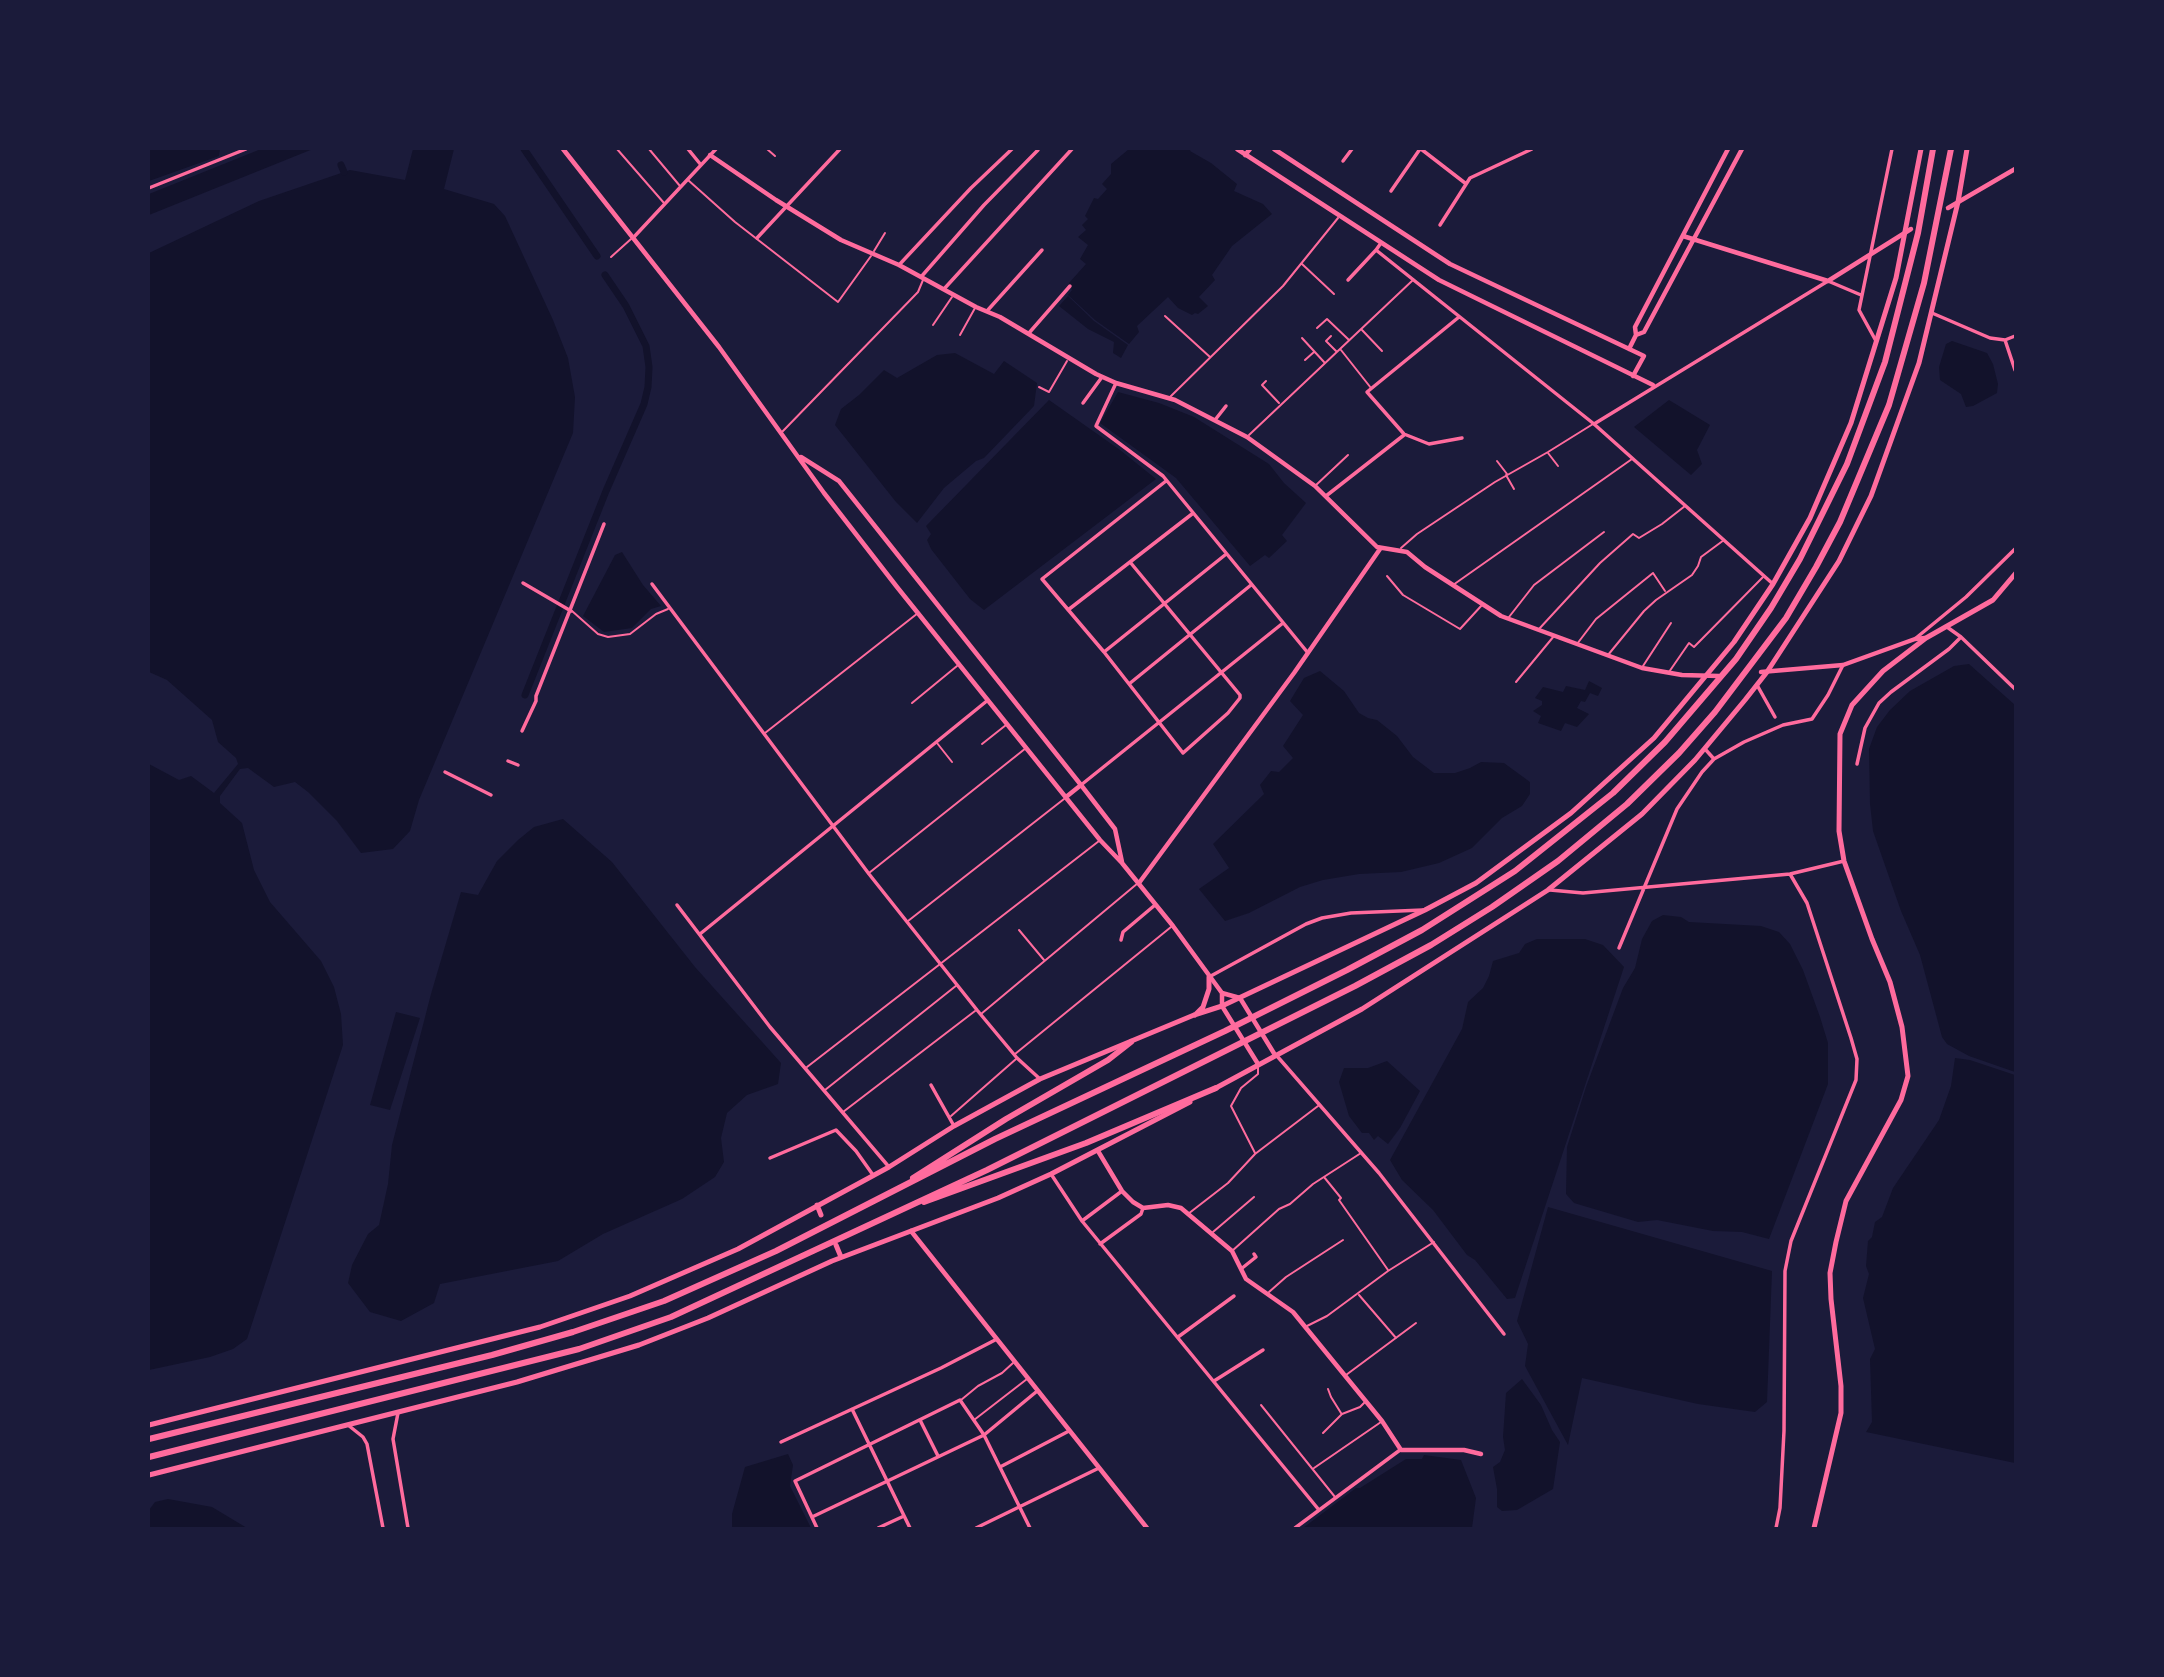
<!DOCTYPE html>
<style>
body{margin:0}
#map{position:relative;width:2164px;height:1677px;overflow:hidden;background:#1b1b3a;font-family:"Asap Condensed",sans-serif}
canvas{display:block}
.frame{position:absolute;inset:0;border:150px solid #1b1b3a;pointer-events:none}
</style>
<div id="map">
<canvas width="2164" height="1677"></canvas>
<div class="frame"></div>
</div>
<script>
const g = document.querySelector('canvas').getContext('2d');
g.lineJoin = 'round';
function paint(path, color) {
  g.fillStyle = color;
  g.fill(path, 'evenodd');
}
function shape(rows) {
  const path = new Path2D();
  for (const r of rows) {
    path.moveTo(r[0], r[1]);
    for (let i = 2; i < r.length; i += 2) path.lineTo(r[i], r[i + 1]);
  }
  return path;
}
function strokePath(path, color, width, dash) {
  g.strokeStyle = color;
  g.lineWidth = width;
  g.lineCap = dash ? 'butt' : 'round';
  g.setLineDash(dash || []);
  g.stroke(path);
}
paint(shape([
 [149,149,220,149,219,156,149,181],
 [261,149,313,149,149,215,149,194],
 [413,149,454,149,444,189,494,204,505,216,553,320,568,358,575,397,573,433,419,800,410,831,393,849,361,853,337,821,308,792,295,782,274,787,248,768,240,769,220,796,220,803,242,823,254,870,270,902,321,961,334,987,341,1014,343,1045,247,1339,233,1349,210,1357,149,1370,149,764,179,780,191,776,214,793,238,764,236,758,218,742,212,720,167,680,149,672,149,253,259,201,350,170,405,180],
 [1129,149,1191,149,1190,151,1211,163,1237,184,1234,191,1263,204,1272,214,1232,246,1212,275,1215,280,1199,297,1208,306,1198,314,1195,313,1192,315,1178,308,1168,297,1137,326,1139,332,1129,344,1095,320,1068,295,1072,290,1069,283,1086,264,1080,259,1088,245,1078,237,1086,230,1082,225,1088,219,1085,216,1094,198,1098,199,1107,189,1102,184,1111,174,1111,164],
 [1068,296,1094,321,1128,345,1121,358,1113,353,1114,342,1088,329,1059,306],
 [1952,341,1987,353,1993,364,1998,384,1997,393,1973,406,1966,407,1961,394,1940,380,1939,367,1946,344],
 [955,353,994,374,1004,361,1037,383,1034,406,984,458,976,461,944,488,917,523,896,502,835,425,841,409,859,395,884,370,897,378,937,355],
 [1118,392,1159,403,1194,417,1269,464,1284,483,1306,503,1282,535,1287,541,1269,558,1265,555,1250,566,1176,478,1100,423],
 [1049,400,1120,450,1156,479,984,610,970,599,931,549,927,540,931,534,926,526],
 [1669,400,1710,425,1697,450,1702,464,1691,475,1634,427],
 [622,552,643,585,661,606,651,609,632,628,604,632,583,616,615,555],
 [1969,664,2015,705,2015,1072,1969,1056,1947,1044,1942,1037,1920,955,1901,911,1873,831,1870,804,1869,749,1877,727,1890,710,1910,691,1954,666],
 [1320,671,1344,691,1359,713,1368,718,1377,720,1397,736,1413,757,1434,773,1455,773,1470,768,1481,762,1504,763,1530,782,1530,794,1522,806,1502,818,1472,848,1439,863,1401,872,1359,874,1323,880,1300,887,1249,913,1225,921,1199,889,1229,868,1213,844,1264,794,1260,785,1271,771,1279,772,1293,758,1283,746,1303,715,1290,701,1304,678],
 [1589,681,1602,688,1598,696,1590,693,1585,702,1581,701,1577,708,1589,714,1577,727,1565,723,1561,731,1538,723,1541,716,1533,711,1542,705,1542,701,1535,698,1543,687,1563,692,1566,686,1585,690],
 [563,819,612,862,695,967,781,1063,778,1084,747,1095,727,1113,721,1138,724,1162,715,1177,682,1199,603,1234,558,1261,440,1284,434,1303,401,1321,370,1312,348,1283,352,1265,368,1234,379,1225,388,1184,392,1145,431,994,461,892,478,895,497,861,518,840,534,827],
 [1663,915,1681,917,1689,922,1761,926,1779,932,1790,944,1803,970,1820,1017,1828,1043,1828,1084,1769,1239,1742,1232,1713,1231,1657,1220,1638,1222,1574,1203,1566,1194,1567,1147,1586,1087,1623,988,1635,968,1642,939,1652,921],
 [1537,939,1585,939,1603,945,1624,967,1515,1298,1507,1299,1475,1260,1467,1255,1433,1210,1402,1180,1390,1160,1462,1029,1468,1002,1483,988,1489,976,1493,961,1519,953,1525,944],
 [396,1012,420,1018,390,1110,370,1105],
 [1955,1058,1970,1060,2015,1075,2015,1463,1866,1432,1872,1422,1870,1359,1875,1349,1863,1298,1869,1274,1866,1266,1868,1241,1872,1237,1875,1222,1882,1217,1893,1188,1939,1120,1951,1086],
 [1387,1061,1420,1091,1400,1128,1388,1144,1378,1136,1374,1140,1369,1133,1362,1133,1349,1116,1339,1082,1344,1068,1368,1068],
 [1548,1207,1772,1271,1767,1402,1755,1412,1698,1404,1582,1378,1568,1445,1525,1366,1528,1344,1517,1321],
 [1522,1379,1541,1405,1552,1430,1560,1442,1553,1489,1517,1510,1502,1511,1497,1507,1497,1489,1493,1467,1500,1462,1505,1450,1503,1437,1506,1393],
 [788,1454,793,1465,790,1486,811,1528,732,1528,732,1514,745,1467],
 [1424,1455,1461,1460,1476,1498,1472,1528,1303,1528,1356,1488,1360,1488,1406,1459,1422,1459],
 [168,1499,212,1507,247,1528,149,1528,149,1510,155,1502]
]), '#12122b');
strokePath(shape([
 [524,149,597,256],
 [341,165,344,172],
 [525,695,606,491,644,404,648,387,649,367,646,346,626,306,605,275]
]), '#12122b', 7);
strokePath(shape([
 [617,149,664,203],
 [649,149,680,186],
 [767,149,775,156],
 [688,180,735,222,838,302,871,256],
 [874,251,885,233],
 [611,257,631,239],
 [1302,264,1334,294],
 [1165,316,1210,357],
 [933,325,952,297],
 [1317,328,1327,319,1349,340],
 [1362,330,1382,351],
 [960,335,975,308],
 [1331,336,1326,341,1336,351],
 [1302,338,1324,362],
 [1341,350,1371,388],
 [1305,360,1314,352],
 [1266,381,1262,385,1279,403],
 [1039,387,1049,392,1067,361],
 [1170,397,1283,286,1338,218],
 [782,432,918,292,923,280],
 [1249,435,1413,280],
 [1548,453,1558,466],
 [1497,461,1507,474],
 [1506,475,1514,489],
 [1315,486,1348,455],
 [1401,548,1417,534,1495,482,1548,452,1593,424],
 [1387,576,1403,595,1460,629,1482,605],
 [1453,585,1632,459],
 [572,611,598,634,608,637,630,634,656,614,668,609],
 [1509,617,1534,585,1604,532],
 [1539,629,1600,563,1633,534,1639,538,1662,524,1685,506],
 [1577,644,1596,619,1653,573,1665,591],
 [1608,655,1644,611,1656,600,1692,575,1698,566,1701,557,1724,540],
 [1643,666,1671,623],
 [1669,672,1689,643,1694,647,1763,577],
 [1516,682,1554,636],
 [912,703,957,666],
 [765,733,918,613],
 [937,743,952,762],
 [982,744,1006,725],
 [869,873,1026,748],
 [908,921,1064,799],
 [1019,930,1044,960],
 [981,1014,1138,883],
 [1015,1054,1171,927],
 [807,1067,1099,841],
 [825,1090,957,985],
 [843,1112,975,1011],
 [951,1116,1016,1059],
 [1255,1153,1231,1106,1241,1088,1258,1074,1258,1066],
 [1324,1177,1341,1198,1339,1200,1388,1270],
 [1188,1214,1228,1183,1255,1154,1318,1106],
 [1213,1232,1254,1197],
 [1232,1251,1279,1209,1290,1204,1313,1184,1361,1153],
 [1269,1292,1286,1277,1343,1240],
 [1359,1295,1396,1338],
 [1307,1326,1327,1316,1388,1271,1434,1242],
 [1346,1375,1416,1323],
 [1328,1389,1331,1397,1341,1413],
 [961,1400,978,1386,1002,1373,1013,1363],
 [1261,1405,1335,1497],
 [974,1420,1027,1379],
 [1323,1433,1342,1414,1360,1407,1365,1402],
 [1314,1468,1381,1422]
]), '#ff6b9d', 2);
strokePath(shape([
 [688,149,701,165],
 [1421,149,1465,183],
 [1343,161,1352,149],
 [149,188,246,149],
 [1391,191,1420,149],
 [1440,225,1470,178,1532,149],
 [633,238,716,149],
 [757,238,840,149],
 [1381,243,1376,250,1594,424,1773,584],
 [899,265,971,188,1012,149],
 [921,277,984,205,1038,150],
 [1348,280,1376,250],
 [944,289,1072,149],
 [987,311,1042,250],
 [1932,313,1990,338,2005,340,2015,336],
 [1459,317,1367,392,1404,434,1429,444,1462,438],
 [1029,333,1070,286],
 [2005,340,2015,370],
 [1876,341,1859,310,1892,149],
 [1116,383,1096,426,1163,476,1308,653],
 [1083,403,1102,377],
 [1215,420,1226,406],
 [1594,424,1828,281,1861,295],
 [1326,496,1404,435],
 [1130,562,1240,695,1240,698,1228,713,1183,753,1104,652,1042,579,1166,481],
 [523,583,571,611],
 [652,584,869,874,977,1010,1017,1058,1040,1079],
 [1068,610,1192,514],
 [1947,627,1961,637,2015,689],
 [1916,638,1966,597,2015,549],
 [1104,652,1225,555],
 [1129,684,1251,585],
 [1757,685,1775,717],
 [522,731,536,701,536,696,604,524],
 [1705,749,1714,759],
 [508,761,518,765],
 [1857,764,1865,728,1879,703,1891,692,1949,649,1961,637],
 [445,772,491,795],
 [1081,785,1283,623],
 [1550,890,1583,893,1790,874,1844,861],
 [677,905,770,1027,889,1167],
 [700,934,988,700],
 [1121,940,1123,932,1155,905],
 [1619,948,1677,809,1702,772,1714,759,1744,742,1783,725,1812,719,1828,695,1843,665],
 [1209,977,1306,924,1322,918,1351,913,1423,910],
 [1277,1056,1379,1173,1504,1334],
 [931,1085,954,1126],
 [770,1158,836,1130,856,1151,873,1175],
 [1051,1174,1082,1221],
 [1122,1191,1082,1221,1319,1510],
 [1100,1244,1141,1214,1143,1208],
 [1241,1269,1256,1257,1254,1254],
 [1178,1337,1234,1296],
 [1214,1381,1263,1350],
 [852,1409,910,1528],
 [398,1413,393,1439,408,1528],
 [920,1420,938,1456],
 [348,1425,363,1437,367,1444,383,1528],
 [781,1442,941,1368,997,1339],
 [1000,1467,1069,1431],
 [812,1517,984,1435,1036,1392],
 [817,1528,795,1481,960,1400,984,1435,1030,1528],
 [878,1528,904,1516],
 [976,1528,1099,1468],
 [1295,1528,1400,1450],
 [1776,1528,1780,1508,1784,1431,1785,1271,1791,1241,1856,1080,1857,1059,1851,1038,1807,903,1790,874]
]), '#ff6b9d', 3.5);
strokePath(shape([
 [1237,149,1439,280,1653,385],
 [1274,149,1450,264,1644,356,1633,376],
 [710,155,776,200,841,240,899,265,976,307,1000,317,1096,374,1116,383,1175,400,1247,437,1315,486,1377,547,1407,552,1425,567,1501,616,1642,668,1682,675,1719,676],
 [1245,155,1250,149],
 [1948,208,2015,169],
 [1683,236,1828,281,1911,229],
 [1636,335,1644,332,1742,149],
 [1629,349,1636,335,1635,327,1728,149],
 [1761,672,1843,665,1915,639,1925,638],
 [1139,883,1294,673,1380,549],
 [1098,1151,1122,1191,1133,1202,1143,1208,1168,1205,1181,1208,1232,1251,1246,1279,1293,1312,1382,1421,1401,1450,1464,1450,1481,1454],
 [911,1231,1147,1528]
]), '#ff6b9d', 4.5);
strokePath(shape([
 [563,149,719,347,824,493,897,587,1100,840,1122,863,1173,926,1222,993,1222,1006,1258,1064],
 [801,457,839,481,1081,785,1115,829,1122,862],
 [1066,797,1081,785],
 [1222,993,1240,998,1275,1055]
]), '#ff6b9d', 4.5);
strokePath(shape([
 [1195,1015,1203,1007,1209,989,1209,977],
 [1214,1089,1362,1009,1548,890,1642,814,1695,760,1745,700,1767,672,1839,561,1871,496,1919,363,1958,202,1967,149],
 [817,1205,821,1215],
 [836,1245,841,1257],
 [149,1425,540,1327,630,1296,738,1249,889,1167,954,1126,1040,1079,1194,1015,1222,1006,1425,910,1476,883,1571,813,1654,738,1734,642,1773,584,1810,518,1851,423,1896,278,1921,149],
 [149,1475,517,1382,639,1345,708,1318,832,1261,998,1198,1051,1174,1190,1102],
 [1814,1528,1841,1413,1841,1386,1831,1299,1830,1273,1836,1242,1846,1201,1901,1100,1908,1076,1902,1027,1890,982,1872,939,1844,861,1839,831,1840,734,1852,705,1883,671,1926,638,1993,600,2015,574]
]), '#ff6b9d', 5);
strokePath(shape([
 [913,1178,1006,1119,1108,1060,1131,1042],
 [924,1202,1086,1143,1216,1088],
 [149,1439,492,1355,573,1332,664,1301,776,1251,995,1139,1225,1031,1347,970,1422,930,1515,871,1613,793,1665,742,1736,659,1771,608,1800,559,1847,464,1885,362,1918,233,1933,149],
 [149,1457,579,1349,671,1317,987,1170,1355,986,1431,945,1492,907,1558,861,1627,804,1679,753,1715,712,1786,618,1816,567,1840,522,1889,405,1924,283,1951,149]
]), '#ff6b9d', 6);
</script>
